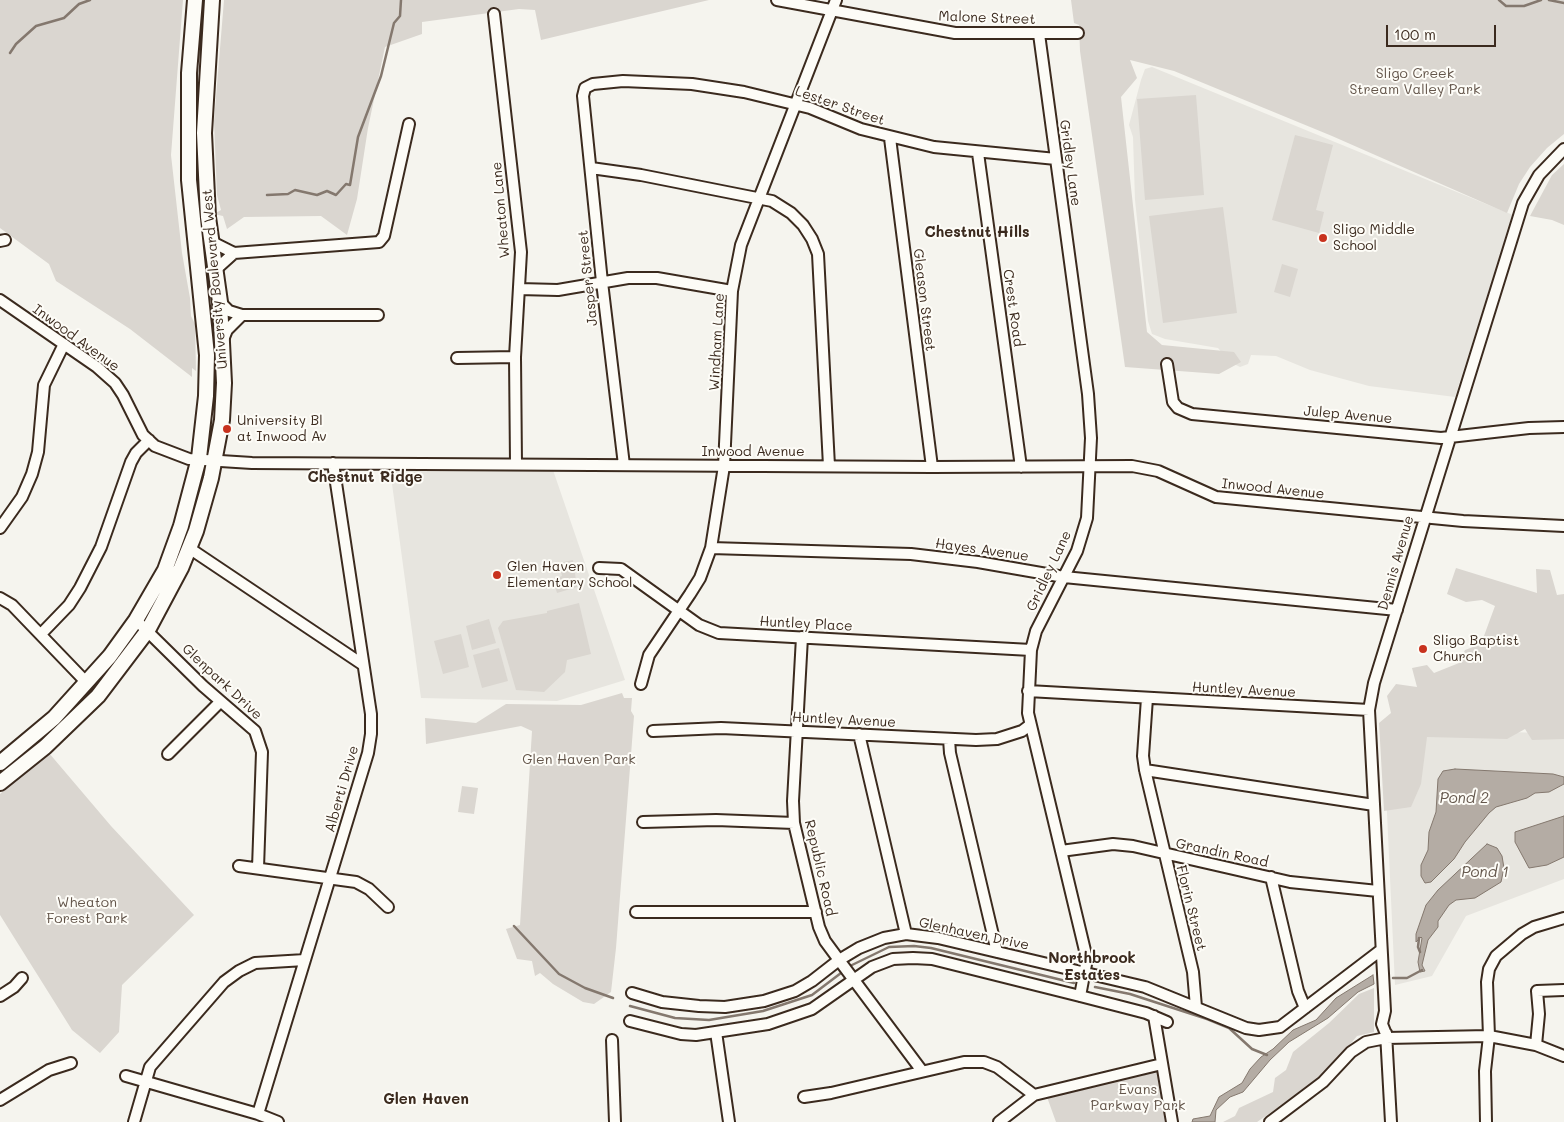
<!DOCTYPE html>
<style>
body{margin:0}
#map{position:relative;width:1564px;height:1122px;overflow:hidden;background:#f5f4ee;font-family:Mali,sans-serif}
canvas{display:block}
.scale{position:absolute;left:1386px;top:25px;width:110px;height:22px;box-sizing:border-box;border:2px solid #3b2a1e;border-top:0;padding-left:6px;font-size:15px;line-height:18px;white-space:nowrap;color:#3b2a1e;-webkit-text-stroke:4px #fdfcf7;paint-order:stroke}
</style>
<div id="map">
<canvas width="1564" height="1122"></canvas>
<div class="scale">100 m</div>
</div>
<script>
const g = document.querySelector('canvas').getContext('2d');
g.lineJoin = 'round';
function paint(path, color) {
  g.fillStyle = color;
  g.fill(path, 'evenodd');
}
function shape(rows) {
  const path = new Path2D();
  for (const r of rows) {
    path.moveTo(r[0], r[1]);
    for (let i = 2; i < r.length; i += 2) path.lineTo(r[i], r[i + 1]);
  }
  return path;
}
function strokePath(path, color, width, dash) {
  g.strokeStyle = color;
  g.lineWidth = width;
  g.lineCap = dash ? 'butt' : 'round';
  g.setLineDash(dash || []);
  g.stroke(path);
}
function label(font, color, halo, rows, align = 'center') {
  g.font = font + ' Mali,sans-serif';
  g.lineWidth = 4;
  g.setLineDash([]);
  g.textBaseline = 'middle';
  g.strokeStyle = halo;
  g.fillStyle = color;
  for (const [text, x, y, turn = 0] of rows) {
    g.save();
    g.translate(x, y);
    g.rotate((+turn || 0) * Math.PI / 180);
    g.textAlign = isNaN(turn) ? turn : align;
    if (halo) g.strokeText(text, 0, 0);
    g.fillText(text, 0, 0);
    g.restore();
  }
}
paint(shape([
 [1152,67,1513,215,1455,397,1369,386,1310,370,1276,356,1251,355,1248,364,1240,367,1230,362,1218,348,1165,339,1152,334,1148,321,1135,200,1133,137,1129,125,1141,80,1145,69],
 [390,469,553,470,625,680,557,701,421,698],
 [1383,727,1564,734,1564,879,1466,916,1432,976,1395,985]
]), '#e7e5df');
paint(shape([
 [0,0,183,0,171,155,182,253,190,298,191,316,195,324,196,371,192,368,192,377,130,329,56,281,49,264,0,228],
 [224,0,709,0,541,40,535,10,519,9,422,22,422,34,385,47,368,128,357,199,347,235,321,216,244,217,227,229,223,216,214,214,221,210,217,195,214,121],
 [1071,0,1564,0,1564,134,1547,148,1530,167,1519,184,1507,213,1332,136,1174,71,1130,60,1137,78,1121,97,1147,332,1162,345,1234,352,1241,362,1219,374,1125,367,1080,51,1079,25,1074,23],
 [1196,95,1204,195,1145,200,1137,99],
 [1295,135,1333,145,1316,210,1324,212,1319,233,1272,220],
 [1564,164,1564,225,1552,220,1530,216,1552,175],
 [1223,207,1237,313,1163,323,1149,216],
 [1282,264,1298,269,1290,297,1274,292],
 [573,560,577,587,557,593,553,580,562,576,559,563],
 [1456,568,1537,593,1536,569,1550,570,1557,595,1564,594,1564,739,1532,740,1525,729,1507,739,1427,737,1421,784,1411,807,1384,811,1379,723,1391,713,1387,696,1396,684,1417,687,1412,668,1427,665,1434,673,1459,663,1465,650,1481,644,1495,606,1482,600,1466,602,1447,594],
 [579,603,591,654,567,660,565,672,544,692,516,690,498,628,503,621,547,613,547,611],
 [489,619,496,643,472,650,466,626],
 [461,634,469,667,443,674,434,641],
 [499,648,508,681,482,688,473,655],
 [622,693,624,698,632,698,631,711,634,716,616,948,611,992,594,1004,583,1002,553,984,540,973,535,976,532,961,517,959,506,929,520,925,532,731,521,726,426,744,425,718,476,723,506,704,581,705],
 [49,753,111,826,194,915,122,985,119,1032,100,1053,72,1030,0,915,0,794],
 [462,786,478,788,474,814,458,812],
 [1374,988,1374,1032,1357,1036,1328,1071,1308,1087,1257,1122,1223,1122,1235,1116,1239,1108,1273,1092,1275,1078,1286,1070,1293,1052,1329,1023,1359,994],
 [1158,1069,1168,1122,1056,1122,1047,1097]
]), '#dad6d0');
const water = shape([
 [1455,769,1553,774,1564,777,1564,784,1549,792,1535,793,1527,798,1496,807,1489,813,1465,842,1454,859,1431,882,1425,883,1421,876,1421,865,1428,850,1429,832,1436,812,1438,779,1443,771,1455,769],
 [1564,816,1564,857,1547,865,1529,868,1515,842,1515,832,1564,816],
 [1487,844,1497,848,1502,856,1504,868,1501,882,1475,898,1456,900,1449,905,1438,921,1438,927,1428,940,1422,965,1425,971,1420,972,1418,962,1422,938,1421,937,1416,942,1416,934,1426,905,1438,890,1487,844],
 [1373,975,1374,984,1358,992,1328,1018,1289,1042,1270,1060,1243,1092,1230,1097,1216,1110,1215,1122,1192,1122,1193,1119,1210,1116,1219,1097,1242,1083,1250,1069,1261,1057,1273,1049,1293,1030,1316,1020,1336,998,1373,975]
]);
paint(water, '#b4aca4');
strokePath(water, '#84786e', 1);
strokePath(shape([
 [1499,0,1506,6,1524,6,1541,0],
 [1549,0,1564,3],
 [10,53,16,44,36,26,64,18,79,4,90,0],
 [267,195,288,194,295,190,317,195,327,191,336,195,346,184,350,185,358,137,381,76,394,23,400,16,401,0],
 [514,926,559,974,585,988,613,998],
 [1419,938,1418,947,1420,952],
 [850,966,889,947,914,946,931,948,1074,983],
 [1393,978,1407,978,1422,970],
 [1095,987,1130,994,1207,1019,1229,1028,1252,1049,1267,1055],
 [630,1006,675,1018,709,1020,763,1011,812,995,841,973]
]), '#84786e', 2.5);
const minor = shape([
 [777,0,955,33,1078,33],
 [494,14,521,252,515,357,516,464],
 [1039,34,1088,394,1091,438,1087,518,1077,551,1036,631,1031,650,1028,713,1087,959,1080,996],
 [890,138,932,467],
 [978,153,1021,467],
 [591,168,641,175,772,201,791,213,803,225,812,239,818,254,829,466],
 [0,241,5,240],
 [210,241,234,253,379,242,384,236,409,124],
 [214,271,234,253],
 [519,289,558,290,628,278,657,278,732,291],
 [0,300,97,367,115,383,123,395,143,435,155,446,189,459,252,463,932,467,1132,466,1158,471,1216,497,1463,521,1564,526],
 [220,302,229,311,242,315,378,315],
 [223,340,227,330,242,315],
 [457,358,515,357],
 [1167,364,1173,402,1178,408,1192,414,1441,438,1529,428,1564,427],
 [624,465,602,282,583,96,585,88,593,84,623,81,692,84,744,92,810,108,861,129,934,147,1056,159],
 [0,528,22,497,32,474,38,452,44,385,64,344],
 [189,548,362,664],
 [711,548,911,554,978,562,1064,577,1397,610],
 [599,568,621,569,699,625,719,633,1031,650],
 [0,598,12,605,87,683],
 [136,620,203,686,255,731,262,752,258,868],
 [41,634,69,605,80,588,101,547,131,462,136,453,149,440],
 [802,637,793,801,794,823,819,927,825,941,839,960,922,1071],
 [641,684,649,655,690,594,700,578,711,548,724,466,732,291,741,245,836,0],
 [1028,691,1369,710],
 [1147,698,1143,756,1145,770,1193,972,1196,1007],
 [653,731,721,728,976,740,997,739,1022,731,1030,725],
 [859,734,906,934],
 [949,739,950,753,997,952],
 [168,754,220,702],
 [1145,770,1374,805],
 [643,822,716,820,794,823],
 [1061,851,1113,844,1133,846,1290,882,1378,891],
 [239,866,356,882,369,889,388,907],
 [1271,877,1298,991,1305,1008],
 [636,912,816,912],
 [632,993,662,1002,699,1006,725,1007,764,1001,795,991,812,981,839,960,859,948,884,938,906,934,938,938,1145,987,1246,1028,1259,1030,1280,1027,1381,950],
 [0,996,14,987,22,978],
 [1154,1016,1172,1122],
 [630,1021,681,1034,696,1035,768,1024,812,1009,872,967,893,959,913,958,932,959,1080,996,1146,1013,1167,1022],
 [716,1032,729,1122],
 [1386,1033,1391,1122],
 [1386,1034,1382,1024,1385,1011,1369,710,1374,683,1523,203,1539,175,1564,149],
 [612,1040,615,1122],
 [1536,1045,1539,1014,1537,991,1564,990],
 [126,1076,258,1114,278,1122],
 [804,1097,831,1093,964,1062,984,1062,997,1067,1034,1095],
 [0,1100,49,1070,71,1063],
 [258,1114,368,753,371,734,371,714,333,463],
 [134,1122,150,1067,224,982,239,971,255,963,305,960],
 [999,1122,1034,1095,1162,1064],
 [1270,1122,1323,1082,1351,1052,1366,1042,1386,1038,1489,1036,1536,1045,1564,1056],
 [1486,1122,1485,1071,1489,1036,1487,982,1489,969,1496,956,1522,934,1534,927,1564,918]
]);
const major = shape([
 [0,763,54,718,110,656,136,620,165,570,181,526,199,458,206,396,207,355,189,180,189,73,195,0],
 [0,783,45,747,98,696,148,630,181,568,196,531,211,478,222,420,224,383,220,302,208,217,204,133,212,0]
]);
strokePath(minor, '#3b2a1e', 14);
strokePath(major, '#3b2a1e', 18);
strokePath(minor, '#fdfcf7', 10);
strokePath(major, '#fdfcf7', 14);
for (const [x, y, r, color] of [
 [1323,238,5,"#c8321e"],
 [227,429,5,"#c8321e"],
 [497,575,5,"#c8321e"],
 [1423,649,5,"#c8321e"]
]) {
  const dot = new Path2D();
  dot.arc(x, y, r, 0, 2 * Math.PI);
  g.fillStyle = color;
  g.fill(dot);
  strokePath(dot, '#fdfcf7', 2);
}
label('14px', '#3b2a1e', '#fdfcf7', [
 ["Malone Street",987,18,2],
 ["Lester Street",840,106,19],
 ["Gridley Lane",1070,163,82],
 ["Wheaton Lane",501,210,-95],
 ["Jasper Street",588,278,-96],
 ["University Boulevard West",215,279,-95],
 ["Gleason Street",924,300,83],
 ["Crest Road",1013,308,82],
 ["Inwood Avenue",76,338,36],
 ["Windham Lane",717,342,-87],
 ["Julep Avenue",1348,415,5],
 ["Inwood Avenue",753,452],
 ["Inwood Avenue",1273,489,6],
 ["Hayes Avenue",982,550,8],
 ["Dennis Avenue",1396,563,-74],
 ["Gridley Lane",1049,571,-65],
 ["Huntley Place",806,624,3],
 ["Glenpark Drive",222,682,43],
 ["Huntley Avenue",1244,690,3],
 ["Huntley Avenue",844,720,3],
 ["Alberti Drive",342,789,-74],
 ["Grandin Road",1222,853,12],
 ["Republic Road",820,868,77],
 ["Florin Street",1191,908,76],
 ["Glenhaven Drive",974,934,12]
]);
label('14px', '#63554a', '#fdfcf7', [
 ["Sligo Creek",1415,74],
 ["Stream Valley Park",1415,90],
 ["Glen Haven Park",579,760],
 ["Wheaton",87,903],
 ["Forest Park",87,919],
 ["Evans",1138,1090],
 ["Parkway Park",1138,1106]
]);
label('14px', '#3b2a1e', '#fdfcf7', [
 ["Sligo Middle",1333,230],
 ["School",1333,246],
 ["University Bl",237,421],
 ["at Inwood Av",237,437],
 ["Glen Haven",507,567],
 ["Elementary School",507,583],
 ["Sligo Baptist",1433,641],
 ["Church",1433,657]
], 'left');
label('bold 15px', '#3b2a1e', '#fdfcf7', [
 ["Chestnut Hills",977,232],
 ["Chestnut Ridge",365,477],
 ["Northbrook",1092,958],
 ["Estates",1092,975],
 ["Glen Haven",426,1099]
]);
label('italic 15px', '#65584d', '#fdfcf7', [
 ["Pond 2",1464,798],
 ["Pond 1",1485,872]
]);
</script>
